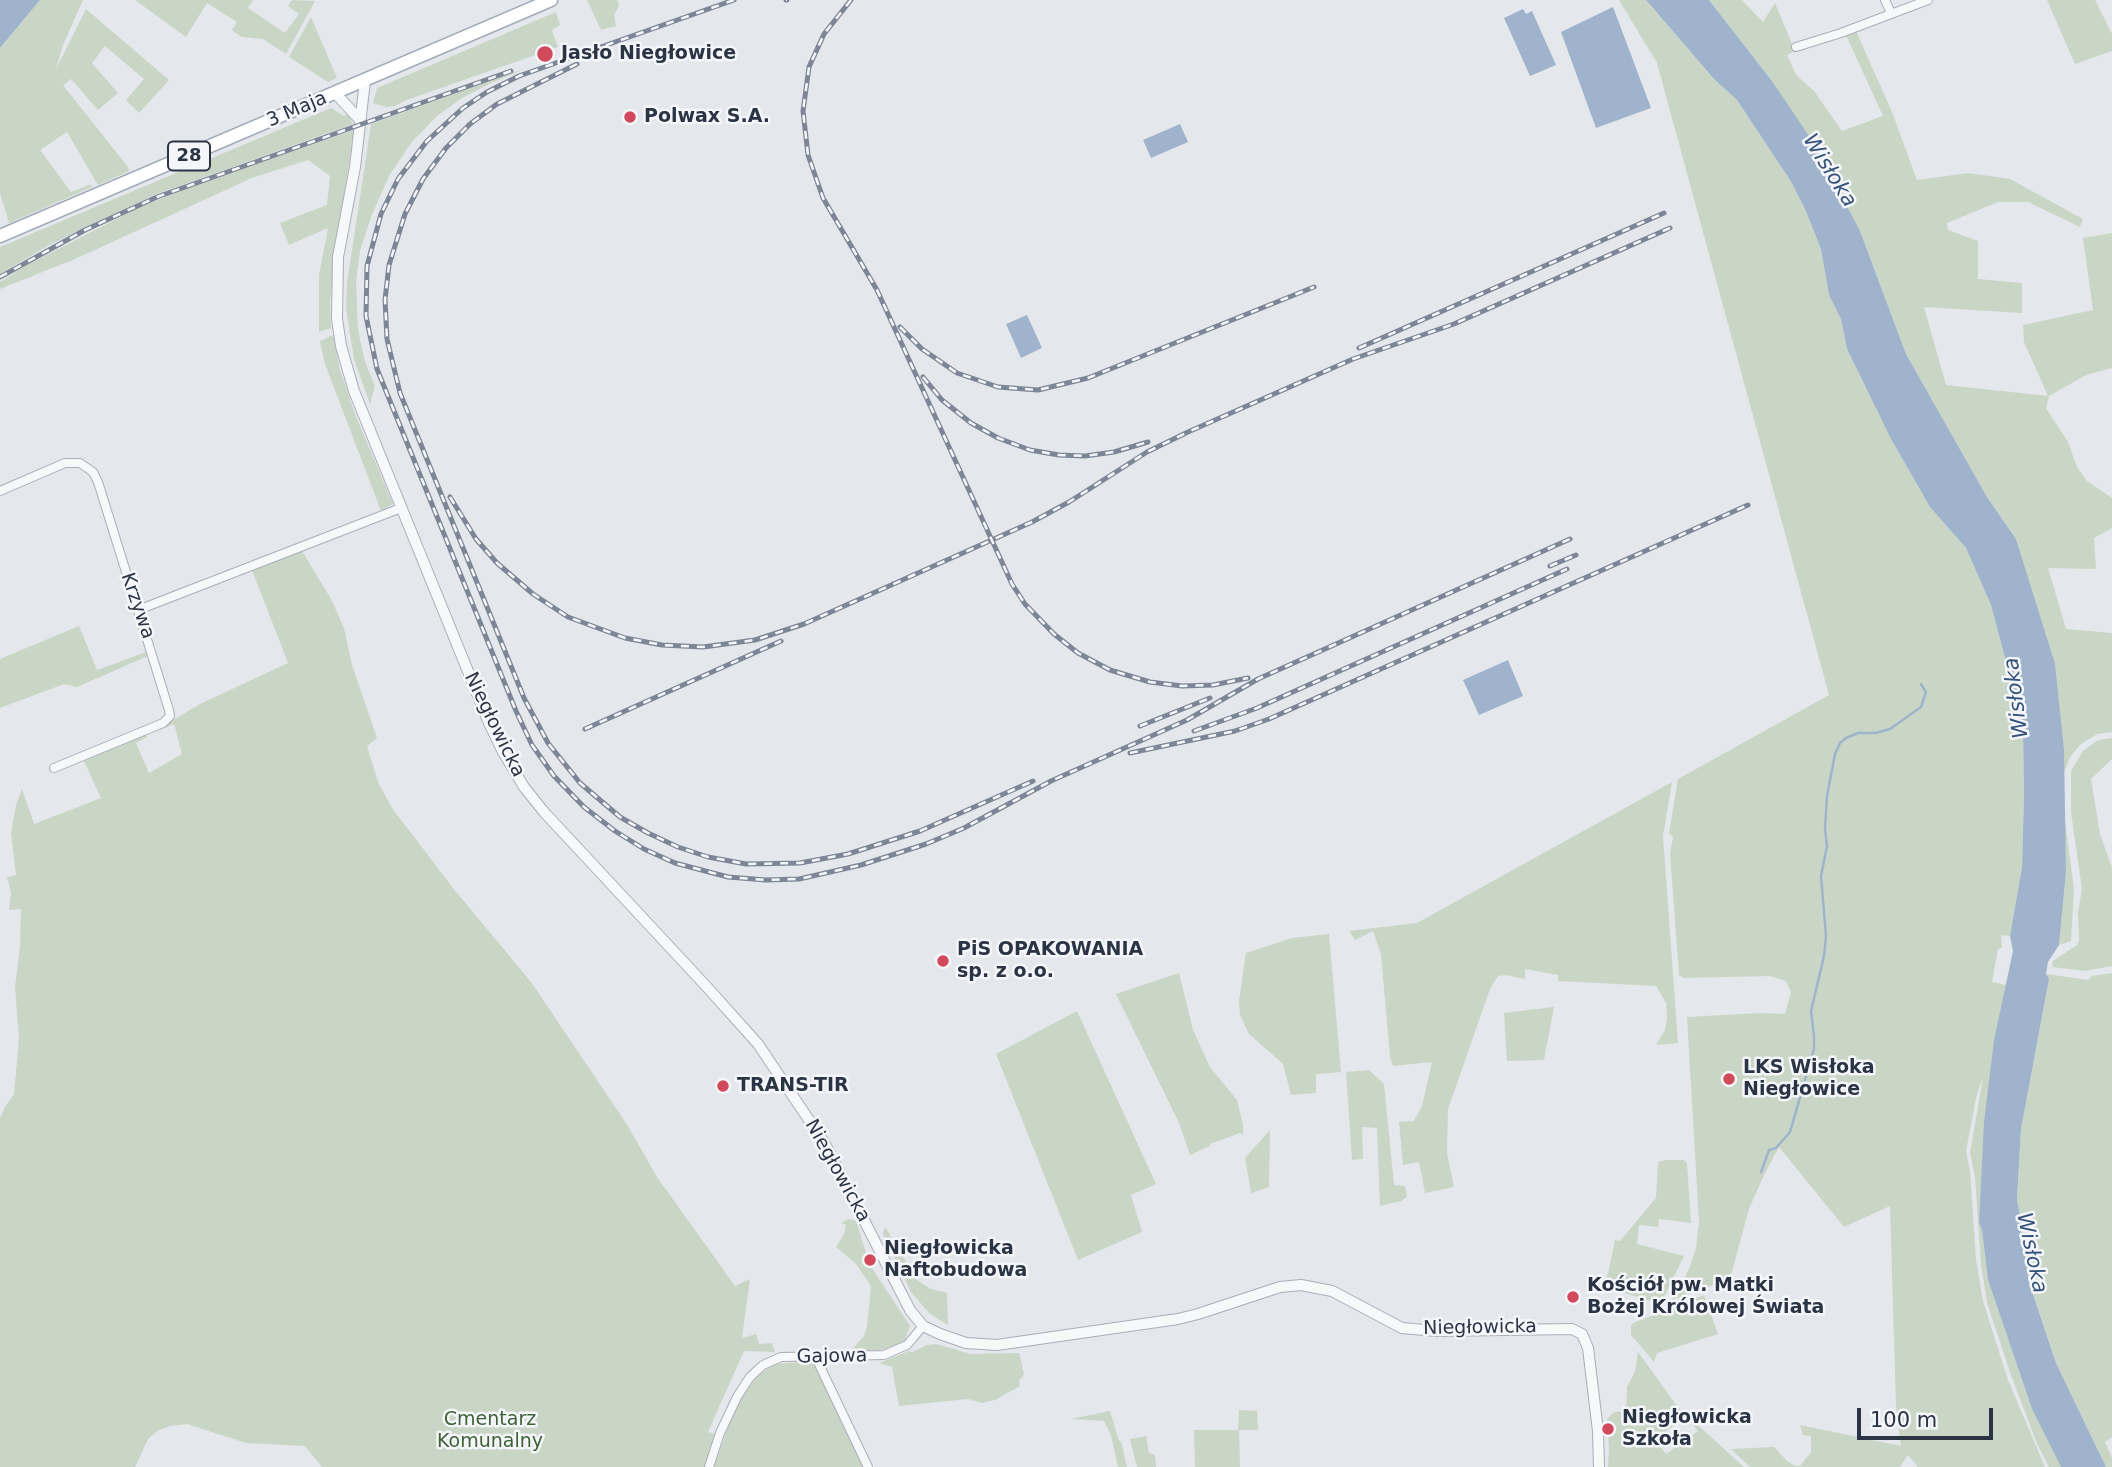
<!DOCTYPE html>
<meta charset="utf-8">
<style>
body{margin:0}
#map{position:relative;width:2112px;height:1467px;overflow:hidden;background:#e4e7ec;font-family:"DejaVu Sans",sans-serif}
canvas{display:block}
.scale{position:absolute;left:1857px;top:1408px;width:136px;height:32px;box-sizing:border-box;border:4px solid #2b3445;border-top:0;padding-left:9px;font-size:21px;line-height:24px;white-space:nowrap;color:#2b3445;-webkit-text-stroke:5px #f4f6f9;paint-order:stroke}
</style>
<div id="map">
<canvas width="2112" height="1467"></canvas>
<div class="scale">100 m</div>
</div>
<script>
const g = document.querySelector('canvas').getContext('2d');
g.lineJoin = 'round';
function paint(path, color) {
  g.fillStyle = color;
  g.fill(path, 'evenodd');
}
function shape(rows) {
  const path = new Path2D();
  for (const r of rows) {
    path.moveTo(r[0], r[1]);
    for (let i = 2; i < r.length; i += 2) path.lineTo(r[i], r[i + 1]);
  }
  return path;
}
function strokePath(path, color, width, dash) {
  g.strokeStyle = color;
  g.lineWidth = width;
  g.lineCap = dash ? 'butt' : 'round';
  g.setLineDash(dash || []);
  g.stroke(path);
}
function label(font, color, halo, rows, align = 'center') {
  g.font = font + ' "DejaVu Sans",sans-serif';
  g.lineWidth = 5;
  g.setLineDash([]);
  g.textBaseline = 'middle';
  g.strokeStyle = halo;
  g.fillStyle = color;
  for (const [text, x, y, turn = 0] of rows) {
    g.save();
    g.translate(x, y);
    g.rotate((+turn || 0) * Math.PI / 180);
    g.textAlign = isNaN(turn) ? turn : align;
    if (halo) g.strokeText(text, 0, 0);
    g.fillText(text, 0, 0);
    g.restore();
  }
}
paint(shape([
 [40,0,83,0,63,45,56,69,86,9,169,80,139,113,126,100,144,79,105,46,92,63,118,93,98,110,71,79,63,85,55,75,128,167,129,171,98,185,67,132,40,150,71,192,91,184,92,187,9,223,0,193,0,48],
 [135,0,253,0,248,8,285,33,299,14,288,6,292,0,315,1,286,54,263,39,242,37,232,30,237,22,207,3,186,37],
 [587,0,617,0,619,5,614,15,616,26,601,30],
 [1619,0,1646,0,1714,79,1737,100,1790,180,1805,209,1821,249,1829,295,1841,319,1847,349,1891,439,1930,507,1966,548,1991,605,2023,726,2024,795,2022,867,2010,936,2001,935,2002,948,1998,949,1992,982,2006,985,1979,1223,1982,1230,1988,1280,2032,1409,2061,1467,2049,1467,2038,1446,2011,1375,1987,1303,1981,1264,1975,1177,1970,1153,1983,1077,1977,1094,1966,1151,1970,1171,1976,1259,1983,1301,2008,1380,2045,1467,1918,1467,1908,1455,1900,1467,1750,1467,1731,1449,1774,1447,1787,1461,1795,1466,1800,1466,1811,1452,1811,1436,1803,1435,1800,1425,1901,1446,1896,1406,1890,1206,1844,1227,1779,1147,1764,1175,1749,1209,1730,1279,1672,1300,1689,1269,1696,1248,1699,1222,1687,1017,1761,1013,1785,1014,1791,992,1786,981,1770,976,1684,978,1679,975,1670,853,1673,838,1669,833,1678,779,1829,695,1657,63],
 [1709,0,1742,0,1763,22,1775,3,1795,51,1787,55,1796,75,1814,91,1842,131,1883,116,1846,35,1856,31,1892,112,1917,180,1968,173,2010,179,2083,219,2080,227,2028,202,1998,202,1947,223,1948,230,1978,241,1978,279,2022,283,2022,313,1924,307,1946,385,2048,396,2024,342,2023,325,2093,310,2083,238,2112,233,2112,368,2086,375,2049,396,2046,408,2068,442,2077,467,2087,481,2112,498,2112,528,2094,538,2096,569,2048,568,2066,629,2112,633,2112,732,2097,734,2081,744,2070,757,2064,773,2064,750,2016,539,1987,497,1906,354,1860,231,1772,81],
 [2047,0,2095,0,2112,34,2112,51,2075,64],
 [556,12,560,25,552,30,558,47,404,101,395,106,386,107,373,103,377,88],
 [311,17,337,78,328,82,289,57],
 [529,67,489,84,462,98,437,116,411,143,389,176,371,217,360,251,356,281,358,330,365,362,375,386,370,404,354,359,346,308,347,283,371,124],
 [331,108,344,116,348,114,353,124,154,195,49,245,0,274,0,247],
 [354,130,334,260,330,303,331,328,319,332,319,275,328,228,289,245,280,223,327,205,330,176,308,160,252,178,75,259,0,289,0,282,27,265,140,207,201,183],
 [333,335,340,370,355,414,393,504,381,511,325,364,320,341],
 [302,551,331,599,344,628,352,665,377,738,367,746,378,782,392,808,453,888,531,982,626,1123,657,1177,735,1286,750,1279,742,1338,756,1334,759,1344,772,1343,775,1352,744,1351,708,1432,715,1434,705,1467,322,1467,305,1446,246,1443,187,1424,170,1426,157,1431,148,1439,135,1467,0,1467,0,1118,5,1107,14,1094,19,1038,15,987,20,947,21,909,9,910,11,893,7,877,16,875,11,833,16,805,22,789,34,824,101,798,83,759,145,732,147,737,136,743,149,773,182,754,174,724,160,730,159,728,202,703,288,663,252,570],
 [79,626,97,670,149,651,150,655,77,687,64,684,0,708,0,659],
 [2112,738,2112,759,2091,779,2100,834,2112,868,2112,966,2086,971,2052,967,2053,961,2077,945,2079,940,2078,912,2082,889,2071,812,2071,771,2083,751,2098,740],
 [1672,782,1663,836,1678,1043,1656,1045,1665,1030,1667,1019,1666,1003,1656,986,1558,981,1558,975,1525,969,1525,979,1506,975,1498,976,1490,989,1448,1109,1447,1153,1454,1187,1425,1193,1419,1162,1403,1165,1399,1122,1414,1121,1422,1106,1432,1062,1393,1066,1390,1057,1381,954,1373,931,1355,940,1349,931,1417,923],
 [2064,813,2074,889,2071,941,2059,945,2066,872],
 [1329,934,1341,1072,1316,1074,1316,1093,1291,1095,1283,1064,1249,1034,1240,1015,1239,1001,1246,953,1292,938],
 [1179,973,1193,1030,1210,1067,1237,1100,1243,1125,1243,1135,1240,1133,1210,1144,1210,1146,1190,1155,1179,1123,1116,994],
 [2112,973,2112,1437,2105,1442,2112,1458,2112,1467,2106,1467,2056,1363,2029,1281,2028,1266,2020,1239,2022,1226,2017,1200,2021,1129,2049,980,2046,974,2088,980,2092,976],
 [1554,1007,1544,1060,1507,1061,1504,1013],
 [1077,1011,1156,1184,1131,1195,1142,1232,1078,1260,996,1054],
 [1369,1070,1384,1084,1394,1185,1405,1186,1407,1197,1401,1201,1380,1206,1377,1128,1362,1127,1363,1159,1352,1160,1346,1072],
 [1270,1130,1269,1187,1251,1193,1245,1158],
 [1666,1160,1684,1160,1687,1163,1691,1223,1659,1219,1658,1227,1639,1225,1637,1244,1684,1256,1663,1299,1648,1305,1653,1302,1603,1286,1608,1274,1615,1240,1620,1241,1656,1198,1658,1162],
 [849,1219,856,1221,870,1265,910,1326,904,1343,889,1349,850,1352,864,1336,867,1327,871,1286,856,1264,836,1247,844,1234,846,1225,841,1223],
 [885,1227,917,1280,931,1289,947,1293,948,1325,930,1314,911,1292,883,1234],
 [1704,1295,1718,1334,1657,1353,1654,1362,1631,1335,1631,1327,1633,1323],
 [936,1344,971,1354,1019,1353,1024,1374,1019,1381,1020,1386,995,1400,982,1403,968,1399,899,1406,892,1367,879,1363,909,1351,912,1352,927,1345],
 [1638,1352,1677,1406,1744,1467,1608,1467,1609,1449,1607,1419,1614,1412,1626,1411,1627,1387,1635,1372],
 [1686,1417,1698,1431,1666,1454,1655,1439],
 [814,1361,865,1467,714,1467,732,1416,741,1398,757,1377,774,1364],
 [1239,1410,1257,1411,1258,1430,1239,1430,1240,1467,1195,1467,1194,1430,1238,1430],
 [1110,1411,1119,1441,1121,1441,1127,1467,1118,1467,1111,1435,1104,1421,1071,1419],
 [1146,1436,1149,1453,1155,1455,1156,1467,1137,1467,1130,1439]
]), '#c9d6c5');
paint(shape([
 [0,0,40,0,0,48],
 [1646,0,1709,0,1772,81,1815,145,1860,231,1906,354,1987,497,2016,539,2055,664,2064,750,2066,872,2059,945,2048,962,2046,974,2049,979,2021,1129,2017,1200,2022,1226,2020,1239,2028,1266,2028,1279,2056,1363,2106,1467,2061,1467,2032,1409,1988,1280,1982,1230,1979,1223,1984,1122,1994,1040,2013,951,2010,936,2022,867,2024,795,2023,726,1991,605,1966,548,1930,507,1891,439,1847,349,1841,319,1829,295,1821,249,1805,209,1790,180,1737,100,1714,79],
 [1613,7,1651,108,1596,128,1561,32],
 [1523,9,1526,14,1532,11,1556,65,1530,76,1504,18],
 [1180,124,1188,142,1151,158,1143,140],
 [1027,315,1042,348,1021,358,1006,324],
 [1508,660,1523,696,1479,715,1463,680]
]), '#9fb4cc');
strokePath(shape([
 [1761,1172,1769,1150,1776,1148,1790,1132,1814,1049,1814,1036,1811,1011,1824,956,1826,936,1821,876,1827,846,1825,829,1827,796,1835,754,1840,743,1846,738,1858,733,1876,733,1890,729,1921,707,1926,692,1921,684]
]), '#9fb4cc', 2.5);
const minor = shape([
 [1885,0,1891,13],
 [1796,47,1841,33,1928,0],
 [0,491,65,463,80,463,93,472,98,482,169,710,170,716,163,723,54,768],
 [138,610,401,508],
 [816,1358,868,1467],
 [709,1467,720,1433,737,1397,750,1377,763,1365,781,1357,884,1355,907,1345,923,1326]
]);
const tertiary = shape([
 [365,81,355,167,338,257,337,319,341,346,354,391,489,723,503,752,524,787,544,812,706,986,758,1044,825,1144,910,1310,923,1326,940,1334,966,1343,997,1345,1178,1319,1198,1314,1280,1287,1301,1285,1332,1291,1402,1328,1436,1331,1572,1329,1582,1334,1588,1348,1598,1431,1599,1467],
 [336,94,360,120]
]);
const primary = shape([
 [0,236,551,0]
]);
strokePath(minor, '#a9aeb7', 10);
strokePath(tertiary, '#a9aeb7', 12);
strokePath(primary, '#a3abb8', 15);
strokePath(minor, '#f7f8fa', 8);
strokePath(tertiary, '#f7f8fa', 10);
strokePath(primary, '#fff', 12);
const rail = shape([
 [734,0,519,76,487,92,463,108,427,141,398,179,381,214,367,266,366,316,377,369,516,711,532,745,554,776,584,807,615,831,644,849,675,863,728,877,766,880,799,879,861,865,926,844,964,828,1051,781,1187,720,1258,679,1570,539],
 [786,0,787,0],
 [851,0,824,34,809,67,803,111,808,155,823,198,877,290,1012,584,1025,604,1054,634,1078,653,1110,670,1150,682,1182,686,1213,685,1248,678],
 [577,64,497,104,470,124,446,148,423,179,405,214,389,265,385,300,387,339,400,393,524,698,548,743,580,783,620,817,648,833,678,847,708,857,746,864,800,863,848,854,920,831,1033,781],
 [0,277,85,230,157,197,511,71],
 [900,327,922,349,957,373,998,387,1038,390,1088,378,1314,287],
 [1359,348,1664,213],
 [923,377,942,400,971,423,998,438,1030,450,1059,455,1085,456,1114,452,1148,442],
 [450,497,476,539,497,563,533,594,568,617,625,638,662,645,703,647,755,640,804,624,1032,522,1069,502,1147,452,1188,432,1353,359,1454,324,1670,228],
 [1550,566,1576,555],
 [1140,726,1210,698],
 [585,729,781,641],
 [1194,731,1257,708,1567,569],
 [1130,753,1235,731,1269,719,1748,505]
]);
strokePath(rail, '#7d8696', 5);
strokePath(rail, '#f4f6f9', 2.5, [8]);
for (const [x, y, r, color] of [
 [545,54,9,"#d1495b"],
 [630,117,7,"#d1495b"],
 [943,961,7,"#d1495b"],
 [1729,1079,7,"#d1495b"],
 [723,1086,7,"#d1495b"],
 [870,1260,7,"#d1495b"],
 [1573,1297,7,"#d1495b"],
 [1608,1429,7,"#d1495b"]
]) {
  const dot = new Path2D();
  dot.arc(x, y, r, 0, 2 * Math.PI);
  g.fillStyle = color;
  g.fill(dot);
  strokePath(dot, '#f4f6f9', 2.5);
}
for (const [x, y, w] of [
 [189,156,42]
]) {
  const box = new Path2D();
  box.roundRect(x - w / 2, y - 14.5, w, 29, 5);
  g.fillStyle = '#f4f6f9';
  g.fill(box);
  strokePath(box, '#2b3445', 2);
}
label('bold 18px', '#2b3445', null, [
 ["28",189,156]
]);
label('bold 19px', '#2b3445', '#f4f6f9', [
 ["Jasło Niegłowice",561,54],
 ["Polwax S.A.",644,117],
 ["PiS OPAKOWANIA",957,950],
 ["sp. z o.o.",957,972],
 ["LKS Wisłoka",1743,1068],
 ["Niegłowice",1743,1090],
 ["TRANS-TIR",737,1086],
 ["Niegłowicka",884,1249],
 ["Naftobudowa",884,1271],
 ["Kościół pw. Matki",1587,1286],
 ["Bożej Królowej Świata",1587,1308],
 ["Niegłowicka",1622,1418],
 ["Szkoła",1622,1440]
], 'left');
label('19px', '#2b3445', '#f4f6f9', [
 ["3 Maja",297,110,-23],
 ["Krzywa",137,606,71],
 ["Niegłowicka",494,725,64],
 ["Niegłowicka",837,1171,61],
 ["Niegłowicka",1480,1328,-1],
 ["Gajowa",832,1357,-1]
]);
label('19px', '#3f6138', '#f4f6f9', [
 ["Cmentarz",490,1420],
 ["Komunalny",490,1442]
]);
label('italic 21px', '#34527a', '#f4f6f9', [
 ["Wisłoka",1829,171,58],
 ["Wisłoka",2017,698,-97],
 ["Wisłoka",2031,1253,78]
]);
</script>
